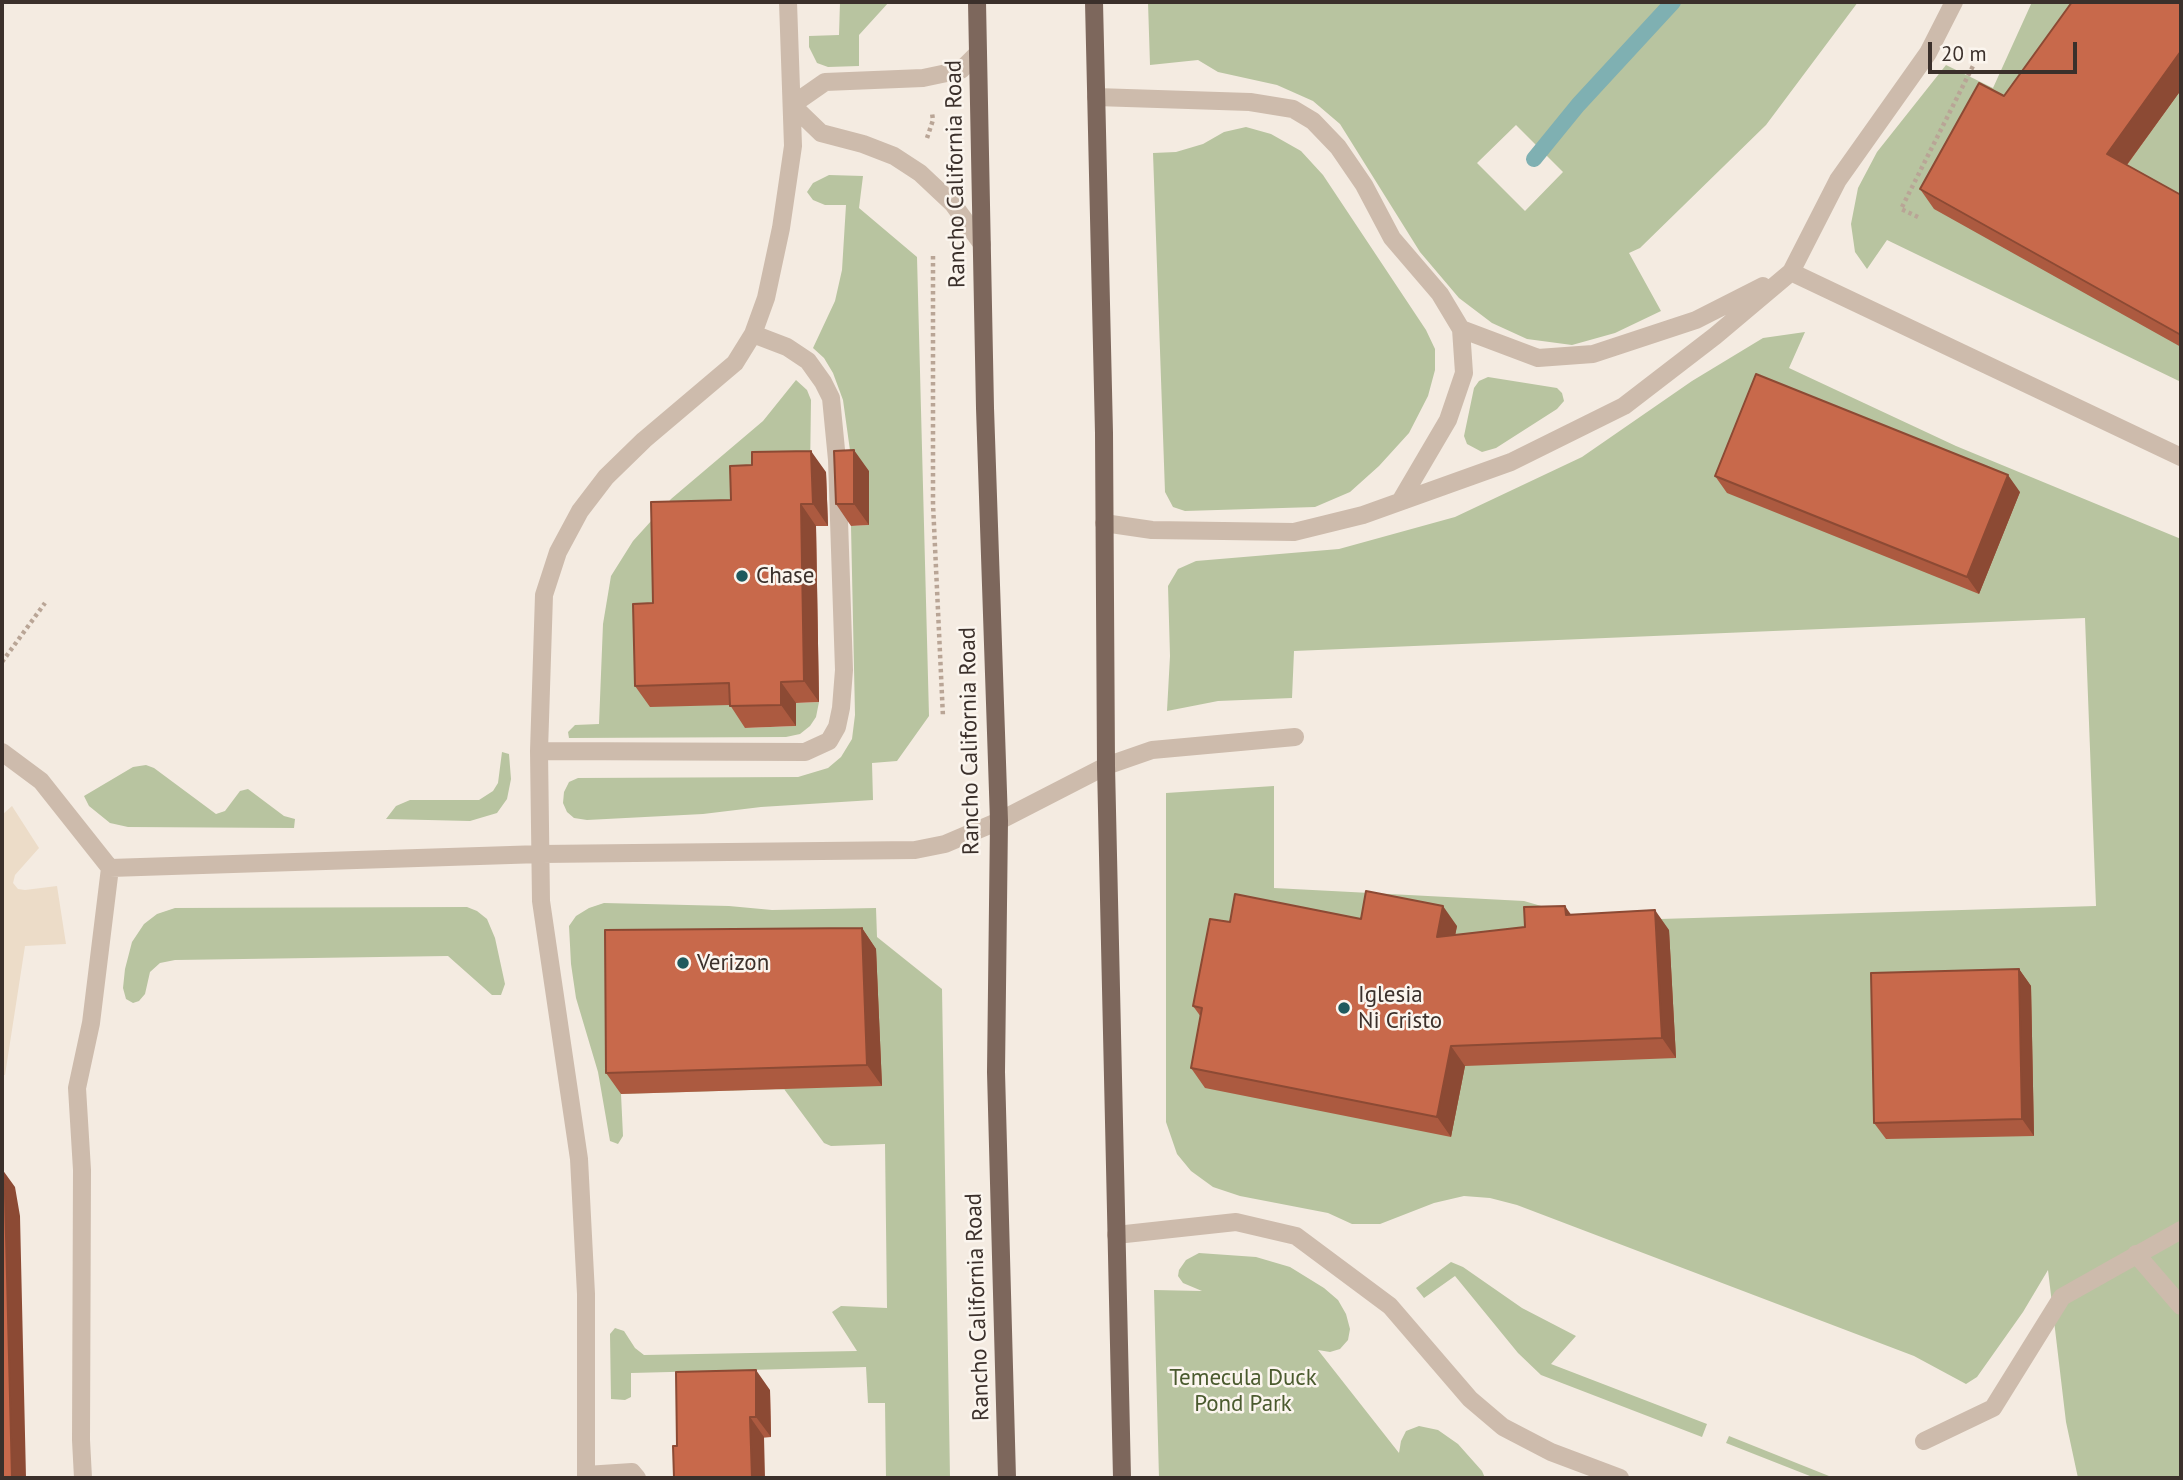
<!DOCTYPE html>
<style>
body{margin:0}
#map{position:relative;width:2183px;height:1480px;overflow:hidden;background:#f4ebe1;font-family:"PT Sans",sans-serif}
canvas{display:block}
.frame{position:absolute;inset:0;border:4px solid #3b302b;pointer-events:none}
.scale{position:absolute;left:1928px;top:42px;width:149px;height:32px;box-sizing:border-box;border:4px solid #3b302b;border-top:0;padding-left:9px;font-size:21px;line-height:24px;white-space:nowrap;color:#3b302b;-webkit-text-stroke:5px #fbf5ee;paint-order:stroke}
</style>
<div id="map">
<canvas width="2183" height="1480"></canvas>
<div class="frame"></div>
<div class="scale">20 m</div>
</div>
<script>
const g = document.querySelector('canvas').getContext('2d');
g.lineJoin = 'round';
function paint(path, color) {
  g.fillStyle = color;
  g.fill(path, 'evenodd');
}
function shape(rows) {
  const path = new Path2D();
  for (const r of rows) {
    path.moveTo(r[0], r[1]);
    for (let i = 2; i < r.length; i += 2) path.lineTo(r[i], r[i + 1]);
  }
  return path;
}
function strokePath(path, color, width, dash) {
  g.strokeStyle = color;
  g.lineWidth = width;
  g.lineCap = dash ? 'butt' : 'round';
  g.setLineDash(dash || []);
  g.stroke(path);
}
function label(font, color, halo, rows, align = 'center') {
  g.font = font + ' "PT Sans",sans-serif';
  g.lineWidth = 5;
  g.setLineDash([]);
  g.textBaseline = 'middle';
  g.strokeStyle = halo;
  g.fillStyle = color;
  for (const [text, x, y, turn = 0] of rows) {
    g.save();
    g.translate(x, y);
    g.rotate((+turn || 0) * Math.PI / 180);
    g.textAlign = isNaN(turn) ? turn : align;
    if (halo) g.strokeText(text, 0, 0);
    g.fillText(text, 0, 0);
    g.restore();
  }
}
paint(shape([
 [840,2,889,2,859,35,859,66,828,67,817,63,809,47,809,36,839,35],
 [1148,2,1858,2,1766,125,1640,248,1629,253,1661,311,1615,333,1572,345,1527,339,1492,323,1459,298,1420,252,1340,124,1313,101,1277,85,1218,72,1198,60,1150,65],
 [1516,125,1563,172,1525,211,1477,163],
 [2032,2,2181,2,2181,382,1887,240,1867,269,1855,252,1851,224,1858,188,1877,152,1946,65,1993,88],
 [1246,127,1271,134,1301,151,1323,175,1426,330,1435,349,1435,370,1428,396,1409,433,1379,466,1350,492,1315,507,1185,511,1173,507,1165,492,1153,153,1176,152,1203,144,1224,132],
 [829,175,863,176,859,208,917,257,929,716,897,761,872,763,873,800,761,807,703,814,587,820,574,818,567,812,563,803,564,792,569,782,578,778,798,777,828,768,841,757,852,739,855,715,851,526,869,525,853,472,843,400,833,373,824,358,813,348,835,301,842,270,846,205,825,205,813,200,807,192,813,183],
 [1805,332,1789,368,1956,446,2181,539,2181,1478,2078,1478,2066,1422,2048,1270,2023,1312,1977,1377,1966,1384,1914,1356,1517,1205,1490,1198,1464,1196,1434,1203,1380,1224,1352,1224,1328,1213,1240,1196,1213,1187,1191,1171,1177,1154,1166,1122,1166,793,1274,786,1274,888,1524,901,1593,921,2096,906,2085,618,1294,651,1292,698,1218,701,1167,711,1170,656,1168,586,1178,569,1196,561,1339,549,1455,517,1582,457,1692,381,1763,338],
 [1488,377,1557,388,1562,393,1564,401,1557,409,1496,448,1482,452,1467,444,1464,436,1474,388,1479,381],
 [796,380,807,390,811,400,810,473,650,706,744,704,745,728,796,726,796,703,819,702,816,717,810,726,800,734,786,737,569,738,568,732,575,725,599,724,603,624,611,576,633,541,671,499,763,421],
 [502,752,509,754,511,779,507,799,497,813,470,821,386,819,396,806,410,800,479,800,493,791,498,783],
 [146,765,154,768,216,814,225,811,240,791,248,789,284,816,295,819,294,828,128,827,110,823,89,806,84,796,133,767],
 [604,903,729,906,772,910,876,908,877,937,942,989,950,1478,886,1478,885,1403,868,1403,866,1367,631,1373,631,1397,625,1400,611,1399,610,1334,615,1328,624,1331,635,1348,644,1355,857,1351,832,1312,841,1306,887,1308,885,1144,831,1146,824,1143,784,1089,882,1086,621,1094,623,1136,618,1144,610,1141,598,1072,576,998,571,964,569,926,576,916,589,908],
 [467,907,477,911,487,919,495,938,505,984,501,995,492,995,448,956,175,960,160,963,150,972,145,994,139,1001,133,1003,126,999,123,988,125,969,132,942,144,924,157,914,175,908],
 [1199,1253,1256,1257,1290,1267,1324,1288,1338,1300,1346,1314,1350,1329,1348,1340,1340,1349,1330,1352,1318,1350,1399,1453,1401,1441,1406,1431,1419,1426,1438,1430,1458,1444,1482,1471,1485,1478,1159,1478,1154,1290,1202,1291,1183,1283,1178,1276,1179,1270,1186,1260],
 [1451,1262,1463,1267,1522,1308,1576,1336,1551,1364,1707,1424,1702,1437,1541,1375,1518,1353,1455,1276,1424,1298,1416,1288],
 [1729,1436,1834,1478,1815,1478,1726,1443]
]), '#b8c4a0');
paint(shape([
 [12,806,39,848,15,875,13,883,18,889,25,890,57,886,66,944,25,946,5,1075,2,1075,2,815]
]), '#ecdcc8');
strokePath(shape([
 [1534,159,1578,105,1673,2]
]), '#7fb0b2', 16);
strokePath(shape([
 [927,138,933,120,932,113],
 [1918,217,1901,209,1973,66],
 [933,256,933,504,943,717],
 [2,662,45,603]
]), '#b9a596', 4.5, [3.5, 3.5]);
strokePath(shape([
 [978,53,961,70,923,78,825,82,792,105,821,133,863,144,894,156,920,173,953,204,982,244],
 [1096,97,1250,102,1293,109,1313,121,1338,147,1364,185,1392,238,1440,294,1461,329,1538,358,1593,354,1696,320,1763,286],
 [1791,272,2181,457],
 [1401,500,1448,420,1464,373,1461,329],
 [1104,523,1152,530,1294,532,1363,515,1511,462,1624,406,1715,336,1791,272,1838,180,1928,53,1954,2],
 [539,751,805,752,829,741,837,727,841,708,844,670,837,460,831,398,823,382,808,361,787,347,753,334],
 [2,752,41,781,110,868],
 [1116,1235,1236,1222,1296,1236,1390,1306,1470,1399,1503,1427,1551,1452,1620,1478],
 [2136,1254,2181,1306],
 [1924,1441,1993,1408,2062,1297,2181,1230],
 [586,1475,632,1472,637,1478],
 [83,1478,81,1440,82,1170,77,1088,91,1023,110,868,541,854,915,850,945,844,999,821,1106,766,1152,750,1295,737],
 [586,1478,586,1294,579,1159,541,901,539,751,544,595,558,552,580,511,606,477,644,440,735,363,753,334,766,298,781,228,793,146,788,2]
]), '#cdbbac', 18);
strokePath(shape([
 [977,2,985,408,999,821,996,1072,1007,1478],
 [1094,2,1104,433,1106,766,1122,1478]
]), '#7d675c', 18);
paint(shape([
 [2181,2,2181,90,2127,165,2181,195,2181,347,1934,209,1920,189,2004,96],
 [869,471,869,525,851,526,836,504],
 [826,472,828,526,816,526,819,702,796,703,796,726,745,728,730,705,650,707,635,686,653,603,731,500],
 [1715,476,2020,492,1979,594,1727,493],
 [1571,915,1669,930,1676,1058,1465,1066,1451,1137,1205,1088,1191,1068,1201,1017,1193,1006,1230,922,1361,919,1457,926,1455,935,1525,927],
 [862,928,876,949,882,1086,621,1094,606,1073],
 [2019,969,2031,986,2034,1136,1886,1139,1874,1123],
 [770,1390,771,1437,677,1446]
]), '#ac5a40');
paint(shape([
 [2181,51,2181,90,2120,174,2107,154],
 [854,450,869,471,869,525,854,504],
 [811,451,826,472,828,526,813,504],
 [2008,475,2020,492,1979,594,1967,577],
 [801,504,816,526,819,702,804,681],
 [781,682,796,703,796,726,781,705],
 [1443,906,1457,926,1451,957,1437,937],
 [1565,906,1579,926,1566,915],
 [1655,910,1669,930,1676,1058,1662,1038],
 [862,928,876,949,882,1086,867,1065],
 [2019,969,2031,986,2034,1136,2022,1119],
 [1451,1046,1465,1066,1451,1137,1437,1117],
 [2,1169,15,1187,20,1216,26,1478,12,1478],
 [756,1370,770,1390,771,1437,756,1417],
 [750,1417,764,1437,765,1478,752,1478]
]), '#8c4a34');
const building = shape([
 [2072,2,2181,2,2181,51,2107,154,2181,195,2181,335,1920,189,1979,83,2004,96,2072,2],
 [1756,374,2008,475,1967,577,1715,476,1756,374],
 [854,450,854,504,836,504,834,451,854,450],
 [811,451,813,504,801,504,804,681,781,682,781,705,730,706,729,683,635,686,633,604,653,603,651,502,731,500,730,466,752,465,752,452,811,451],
 [1366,891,1443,906,1437,937,1525,927,1524,907,1565,906,1566,915,1655,910,1662,1038,1451,1046,1437,1117,1191,1068,1202,1008,1193,1006,1210,919,1230,922,1235,894,1361,919,1366,891],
 [862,928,867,1065,606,1073,605,930,862,928],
 [2019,969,2022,1119,1874,1123,1871,973,2019,969],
 [2,1177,5,1195,12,1478,2,1478,2,1177],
 [756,1370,756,1417,750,1417,752,1478,674,1478,673,1446,677,1446,676,1372,756,1370]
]);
paint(building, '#c8694b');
strokePath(building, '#8c4a34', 2);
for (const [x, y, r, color] of [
 [742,576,7,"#1f5a5e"],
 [683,963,7,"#1f5a5e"],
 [1344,1008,7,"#1f5a5e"]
]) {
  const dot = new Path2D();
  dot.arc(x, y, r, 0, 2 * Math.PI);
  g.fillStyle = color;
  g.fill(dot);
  strokePath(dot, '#fbf5ee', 2.5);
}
label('23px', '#3b302b', '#fbf5ee', [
 ["Rancho California Road",956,174,-91],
 ["Rancho California Road",970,741,-91],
 ["Rancho California Road",978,1307,-92]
]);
label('23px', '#3b302b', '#fbf5ee', [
 ["Chase",756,576],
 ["Verizon",697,963],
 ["Iglesia",1358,995],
 ["Ni Cristo",1358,1021]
], 'left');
label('23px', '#4a5a2e', '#fbf5ee', [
 ["Temecula Duck",1243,1378],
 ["Pond Park",1243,1404]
]);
</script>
